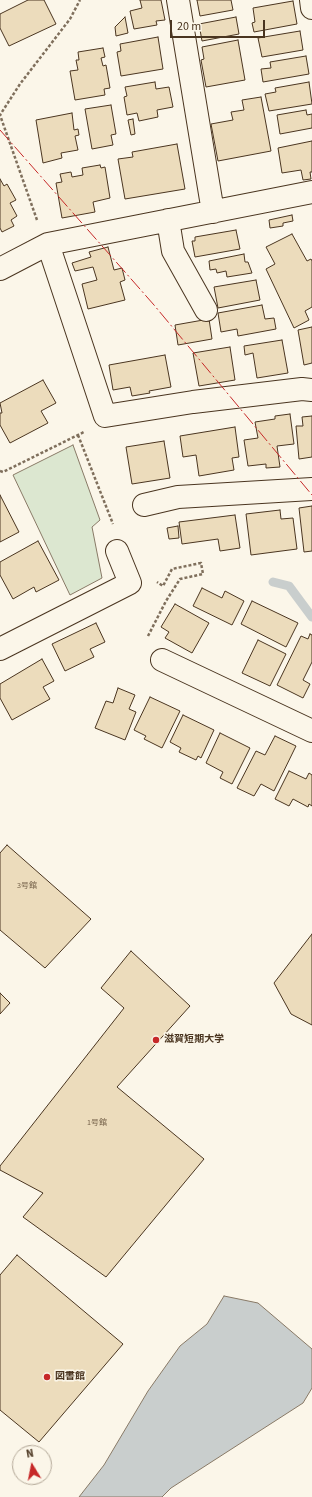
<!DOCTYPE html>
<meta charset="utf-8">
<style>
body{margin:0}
#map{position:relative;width:312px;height:1497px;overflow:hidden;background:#fbf6e9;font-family:"Source Sans 3",sans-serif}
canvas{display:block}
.north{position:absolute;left:12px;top:1445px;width:40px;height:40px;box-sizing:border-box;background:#fbf6e9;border:1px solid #b4a999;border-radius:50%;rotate:350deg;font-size:11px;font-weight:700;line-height:16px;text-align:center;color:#4a3520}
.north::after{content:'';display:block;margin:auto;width:14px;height:18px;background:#c62828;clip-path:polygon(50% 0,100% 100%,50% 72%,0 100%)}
.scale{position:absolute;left:170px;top:20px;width:95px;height:18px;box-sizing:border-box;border:2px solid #4a3520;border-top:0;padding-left:5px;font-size:12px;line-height:14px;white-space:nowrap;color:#4a3520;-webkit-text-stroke:3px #fbf6e9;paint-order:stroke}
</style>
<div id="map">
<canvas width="312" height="1497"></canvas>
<div class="north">N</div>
<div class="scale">20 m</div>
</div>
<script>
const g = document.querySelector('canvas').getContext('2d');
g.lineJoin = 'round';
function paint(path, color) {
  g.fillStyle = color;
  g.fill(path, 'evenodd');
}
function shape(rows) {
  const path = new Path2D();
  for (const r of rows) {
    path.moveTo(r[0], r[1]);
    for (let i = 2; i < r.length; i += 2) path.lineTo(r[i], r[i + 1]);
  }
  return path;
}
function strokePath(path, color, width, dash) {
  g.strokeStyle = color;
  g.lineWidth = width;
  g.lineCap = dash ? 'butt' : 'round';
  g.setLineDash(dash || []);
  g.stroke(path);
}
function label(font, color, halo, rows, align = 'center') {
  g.font = font + ' "Source Sans 3","Noto Sans JP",sans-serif';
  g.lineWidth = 3;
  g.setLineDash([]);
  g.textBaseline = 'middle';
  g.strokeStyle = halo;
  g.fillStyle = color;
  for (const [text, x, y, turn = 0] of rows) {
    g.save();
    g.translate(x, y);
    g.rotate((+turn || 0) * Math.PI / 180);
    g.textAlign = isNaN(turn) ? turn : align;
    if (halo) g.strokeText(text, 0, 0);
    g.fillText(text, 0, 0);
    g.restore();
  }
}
const green = shape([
 [73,445,100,520,92,527,102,578,70,595,13,475,73,445]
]);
paint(green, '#dce7d0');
strokePath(green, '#887966', 1);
const water = shape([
 [224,1296,258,1303,312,1349,312,1388,303,1403,171,1488,162,1497,79,1497,104,1465,148,1391,180,1346,207,1324,224,1296]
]);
paint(water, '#c9cecd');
strokePath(water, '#887966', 1);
strokePath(shape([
 [273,582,289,586,312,617]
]), '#c9cecd', 9);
const building = shape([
 [28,0,44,0,56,24,9,46,0,28,0,14,28,0],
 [140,0,161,0,165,20,156,21,157,25,134,29,130,11,142,8,140,0],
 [197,0,231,0,233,10,200,16,197,0],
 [293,1,297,24,254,32,252,23,255,22,253,8,293,1],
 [125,17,128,33,116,36,115,27,125,17],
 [236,17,239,34,202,41,199,24,236,17],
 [300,31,303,50,262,57,258,38,300,31],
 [158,37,163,69,121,76,117,52,121,51,120,44,158,37],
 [238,40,245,80,206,87,201,60,204,59,202,47,238,40],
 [103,48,105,57,101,58,103,66,106,65,110,88,104,89,105,95,75,100,70,71,78,70,76,60,79,60,78,52,103,48],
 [306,56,309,74,263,82,261,69,271,68,270,62,306,56],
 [155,82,156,89,169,87,173,107,157,110,158,117,139,121,137,113,127,115,124,97,127,96,125,87,155,82],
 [309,82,312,104,269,111,265,94,276,92,275,88,309,82],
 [261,97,271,151,218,161,211,124,233,120,231,112,244,110,242,100,261,97],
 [111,105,116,134,111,135,113,145,92,149,85,109,111,105],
 [306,110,307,115,312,114,312,128,280,134,277,115,306,110],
 [72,113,74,130,78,129,79,135,75,136,78,150,61,153,62,158,43,163,36,120,72,113],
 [133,119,135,134,131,135,128,120,133,119],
 [312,141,312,172,310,172,311,179,303,180,301,170,282,173,278,148,312,141],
 [177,144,185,189,125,199,118,159,133,157,132,152,177,144],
 [100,165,101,168,105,167,110,198,93,202,95,212,62,218,56,183,62,182,60,174,71,172,72,177,83,175,82,168,100,165],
 [0,179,4,186,7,184,16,200,10,203,17,216,11,220,14,226,2,232,0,228,0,179],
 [292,215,293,221,283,223,283,226,270,228,269,220,292,215],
 [236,230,240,249,195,257,192,241,195,241,195,237,236,230],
 [292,234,307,261,311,259,312,261,312,307,305,311,309,320,294,328,266,269,275,264,266,247,292,234],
 [108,247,114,270,122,268,125,280,120,282,125,300,88,309,82,284,97,280,93,267,75,271,72,263,91,257,89,252,108,247],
 [244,254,245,262,248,262,252,273,227,277,226,271,217,273,216,269,210,270,209,261,244,254],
 [256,280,260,300,218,308,214,287,256,280],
 [262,305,265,319,274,318,276,329,238,336,237,329,221,332,218,313,262,305],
 [209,319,212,339,178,345,175,325,209,319],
 [312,327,312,363,304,365,298,330,312,327],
 [282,340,288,373,257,378,253,353,245,355,244,346,282,340],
 [230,347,235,380,199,386,193,353,230,347],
 [165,355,171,387,149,391,150,393,132,396,130,387,113,390,109,365,165,355],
 [43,380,56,403,41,411,48,423,10,443,0,425,0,413,2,413,0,403,43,380],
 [290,414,294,444,277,446,280,467,266,468,266,464,248,466,244,440,258,438,255,422,275,419,275,416,290,414],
 [312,416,312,457,299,459,296,426,303,426,302,417,312,416],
 [235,427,239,457,232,458,234,470,199,476,196,455,183,457,180,436,235,427],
 [164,441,170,478,132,484,126,447,164,441],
 [0,495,19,532,0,542,0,495],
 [312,506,312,551,304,552,299,508,312,506],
 [280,510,281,519,293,518,297,549,251,555,246,514,280,510],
 [235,515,240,548,220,551,218,539,182,544,179,522,235,515],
 [178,526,179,538,169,539,167,528,178,526],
 [38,541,59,580,36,592,34,587,13,599,0,575,0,562,38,541],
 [202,588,222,598,225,591,244,601,232,625,193,606,202,588],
 [252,601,298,623,286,647,241,624,252,601],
 [175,604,209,623,192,653,165,638,169,632,161,627,175,604],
 [96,623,105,642,90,649,94,657,65,671,52,644,96,623],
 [310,634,312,635,312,662,303,680,310,684,303,698,277,685,301,636,308,639,310,634],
 [258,640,286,654,270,686,242,673,258,640],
 [42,659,54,681,43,687,50,699,12,720,0,698,0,684,42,659],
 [118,688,135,695,129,709,136,712,125,740,95,728,106,701,113,703,118,688],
 [150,697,180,711,162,748,144,739,146,736,134,730,150,697],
 [183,715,214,730,201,758,198,756,196,760,179,752,181,748,170,742,183,715],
 [220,733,250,748,232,784,220,778,223,772,206,763,220,733],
 [275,736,296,746,274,791,261,784,254,796,237,788,256,751,265,755,275,736],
 [289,771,306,779,309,773,312,775,312,806,309,804,308,807,293,799,289,806,275,799,289,771],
 [7,845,91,919,45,968,0,930,0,853,7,845],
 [312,934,312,1025,291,1014,274,983,312,934],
 [131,951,190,1006,117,1087,204,1159,106,1277,23,1217,43,1193,0,1170,0,1166,124,1008,101,988,131,951],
 [0,993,10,1003,0,1014,0,993],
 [17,1255,123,1344,39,1442,0,1410,0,1275,17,1255]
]);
paint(building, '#ecdcbc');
strokePath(building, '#4a3520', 1);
const minor = shape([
 [178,0,213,212],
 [311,0,312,8],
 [168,220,173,251,206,310],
 [48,244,105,416,193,402,302,389,312,390],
 [0,269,48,244,312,192],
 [144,505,178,497,312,489],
 [0,649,130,583,117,551],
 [162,660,312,731]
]);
strokePath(minor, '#4a3520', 24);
strokePath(shape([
 [37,220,0,115,20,84,70,19,80,0],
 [78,435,113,524],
 [0,471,3,472,84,432],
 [148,636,166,601,180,579,203,574,201,563,172,569,163,586,157,582]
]), '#7f6f5c', 2.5, [3, 2]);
strokePath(minor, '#fbf6e9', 22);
strokePath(shape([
 [0,130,154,305,312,495]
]), '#c62828', 1, [14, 3, 2, 3]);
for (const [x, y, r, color] of [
 [156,1040,4,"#c62828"],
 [47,1377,4,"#c62828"]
]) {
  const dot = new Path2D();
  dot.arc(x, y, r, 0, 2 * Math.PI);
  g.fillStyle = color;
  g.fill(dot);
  strokePath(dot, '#fbf6e9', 1.5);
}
label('8px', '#725f47', null, [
 ["3号館",27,886],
 ["1号館",97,1123]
]);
label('bold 10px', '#4a3520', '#fbf6e9', [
 ["滋賀短期大学",164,1040],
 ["図書館",55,1377]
], 'left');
</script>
